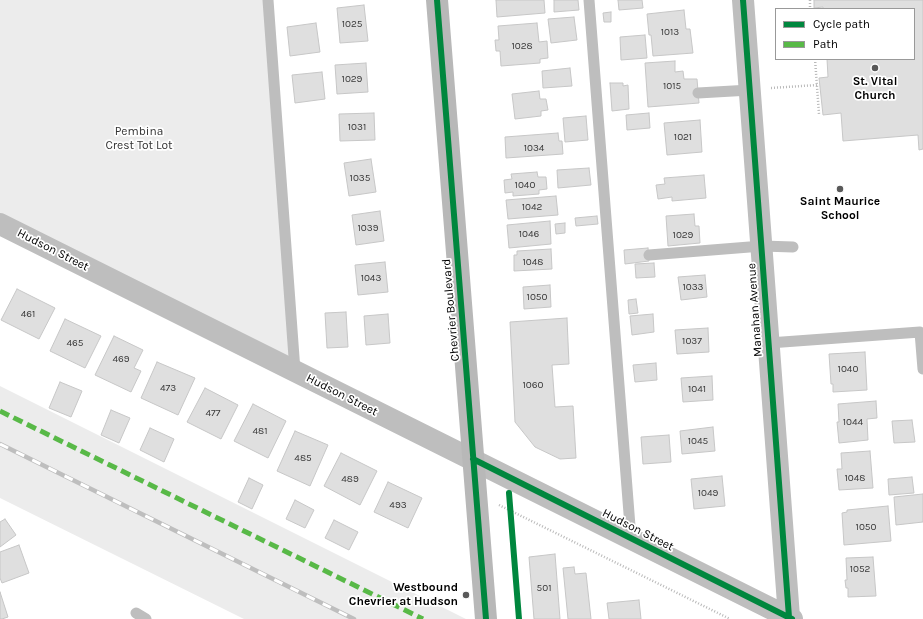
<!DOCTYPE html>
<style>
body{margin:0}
#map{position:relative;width:923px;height:619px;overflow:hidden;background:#fff;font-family:Karla,sans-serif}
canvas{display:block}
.legend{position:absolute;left:775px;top:8px;width:140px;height:52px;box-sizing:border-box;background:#fff;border:1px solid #999;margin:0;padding:5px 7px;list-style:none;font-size:12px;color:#000}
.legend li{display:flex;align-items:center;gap:8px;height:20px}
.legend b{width:20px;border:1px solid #999}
</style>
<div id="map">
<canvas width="923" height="619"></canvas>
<ul class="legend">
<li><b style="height:5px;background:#00873e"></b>Cycle path</li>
<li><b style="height:5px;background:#58b947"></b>Path</li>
</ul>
</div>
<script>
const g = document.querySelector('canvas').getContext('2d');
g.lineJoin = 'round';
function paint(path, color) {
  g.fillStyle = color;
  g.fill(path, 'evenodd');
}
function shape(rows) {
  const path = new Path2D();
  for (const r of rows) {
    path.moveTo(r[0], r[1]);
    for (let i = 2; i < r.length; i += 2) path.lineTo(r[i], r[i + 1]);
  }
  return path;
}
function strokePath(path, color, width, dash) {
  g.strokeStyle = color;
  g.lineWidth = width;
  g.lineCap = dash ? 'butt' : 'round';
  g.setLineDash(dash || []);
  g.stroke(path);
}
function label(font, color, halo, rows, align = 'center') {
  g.font = font + ' Karla,sans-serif';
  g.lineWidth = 3.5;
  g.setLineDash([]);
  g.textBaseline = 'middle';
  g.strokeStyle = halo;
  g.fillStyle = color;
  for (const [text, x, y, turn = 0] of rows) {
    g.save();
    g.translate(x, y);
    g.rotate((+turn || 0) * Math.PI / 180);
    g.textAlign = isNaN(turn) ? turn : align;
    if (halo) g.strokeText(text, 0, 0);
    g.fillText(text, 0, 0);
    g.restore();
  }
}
paint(shape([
 [0,0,268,0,295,371,0,224],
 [0,386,466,619,244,619,0,498]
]), '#ececec');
const building = shape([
 [496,0,544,0,545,13,497,17,496,0],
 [554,0,578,0,579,10,554,12,554,0],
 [618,0,642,0,643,8,619,10,618,0],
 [814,0,923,0,923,149,919,150,918,135,843,141,841,113,823,115,819,78,828,77,827,59,914,59,914,9,823,9,823,7,814,8,814,0],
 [364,5,368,41,340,43,337,8,364,5],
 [684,10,686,29,690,29,693,53,653,56,651,35,649,35,647,14,684,10],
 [611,12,611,22,604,22,603,13,611,12],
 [574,17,577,40,551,43,548,19,574,17],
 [316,23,320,52,290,56,287,27,316,23],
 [537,23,539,42,547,41,548,58,540,59,540,63,501,66,500,51,496,51,495,40,499,40,498,26,537,23],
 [645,35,647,58,621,60,620,37,645,35],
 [675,61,675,72,683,71,684,79,697,79,699,103,648,107,645,63,675,61],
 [366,63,368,92,337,94,335,65,366,63],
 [570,68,572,86,543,88,542,71,570,68],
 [322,72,325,99,295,103,292,75,322,72],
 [610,83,623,83,623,86,628,85,629,109,612,111,610,83],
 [539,91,540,99,546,99,548,110,541,111,541,116,515,119,512,94,539,91],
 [374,113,375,140,340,141,339,114,374,113],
 [649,113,650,128,627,130,626,115,649,113],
 [586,116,588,140,565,142,563,118,586,116],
 [700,120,702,152,667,155,664,123,700,120],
 [558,133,559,141,562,141,563,154,506,158,505,137,558,133],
 [371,159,376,192,349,196,344,163,371,159],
 [589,168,591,185,558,188,557,170,589,168],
 [537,172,538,177,546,177,547,189,539,190,539,194,513,196,513,192,505,193,504,180,512,179,511,174,537,172],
 [704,175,706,198,672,201,672,197,658,199,656,185,665,184,664,178,704,175],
 [556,196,558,215,508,219,506,200,556,196],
 [380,211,384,241,356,245,352,215,380,211],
 [694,214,695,226,699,226,700,243,668,246,666,216,694,214],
 [597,216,598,224,576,226,575,218,597,216],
 [550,221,551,244,509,248,507,225,550,221],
 [565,223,565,233,556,234,555,224,565,223],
 [648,248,649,261,625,264,624,250,648,248],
 [551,249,552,269,514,271,514,255,517,255,517,251,551,249],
 [385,262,388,292,358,295,355,265,385,262],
 [654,263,655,277,636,278,635,264,654,263],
 [705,275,707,297,681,300,678,277,705,275],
 [550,285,551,307,524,309,523,287,550,285],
 [17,289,55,308,39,339,1,320,17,289],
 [636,299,638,313,629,314,628,300,636,299],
 [346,312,348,347,327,348,325,313,346,312],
 [388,314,390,343,366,345,364,316,388,314],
 [653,314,654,332,632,335,630,316,653,314],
 [567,318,569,364,552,365,555,407,573,406,576,458,560,459,535,447,515,422,510,322,567,318],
 [65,319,101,336,85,368,50,351,65,319],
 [708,328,709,352,677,354,675,330,708,328],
 [114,336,143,350,134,368,141,371,131,392,95,375,114,336],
 [865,352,867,390,833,392,833,384,831,384,829,354,865,352],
 [157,362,195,378,178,415,141,398,157,362],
 [656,363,657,380,635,382,633,365,656,363],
 [712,376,713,400,683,402,681,378,712,376],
 [60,382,82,391,71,417,49,408,60,382],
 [205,388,238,405,221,439,187,422,205,388],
 [876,401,877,418,867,419,868,440,839,443,837,422,839,422,838,404,876,401],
 [253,404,286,421,268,458,234,441,253,404],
 [111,410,130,418,119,443,101,435,111,410],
 [912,420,915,442,894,443,892,421,912,420],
 [713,427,715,451,682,454,680,431,713,427],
 [150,428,174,439,164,462,140,450,150,428],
 [295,431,328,445,310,486,277,471,295,431],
 [669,435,671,462,643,464,641,437,669,435],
 [870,451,873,488,839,490,837,469,842,469,841,453,870,451],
 [341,453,377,471,360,505,324,486,341,453],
 [722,476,725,506,694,509,691,479,722,476],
 [912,477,914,493,889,495,888,479,912,477],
 [249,478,263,485,252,509,238,502,249,478],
 [388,482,422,498,408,528,374,512,388,482],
 [923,494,923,522,896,525,894,497,923,494],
 [295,500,314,510,305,528,286,519,295,500],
 [888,506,891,541,844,545,842,513,847,512,847,510,888,506],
 [5,519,16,535,0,547,0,522,5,519],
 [334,520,358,532,349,550,325,538,334,520],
 [19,545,29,573,2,583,0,578,0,552,19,545],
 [555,554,560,619,534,619,529,557,555,554],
 [873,557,876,596,848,597,848,588,846,588,845,580,847,580,846,558,873,557],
 [574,567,575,574,586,573,591,619,568,619,563,568,574,567],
 [0,592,8,617,2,619,0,619,0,592],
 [639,600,641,619,609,619,607,603,639,600]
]);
paint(building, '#dfdfdf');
strokePath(building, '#c7c7c7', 1);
strokePath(shape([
 [810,0,810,9],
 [815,59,819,114],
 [771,88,817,85],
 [499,505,730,619]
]), '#b9b9b9', 2.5, [1, 2]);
strokePath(shape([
 [268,0,295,371],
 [589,0,631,539],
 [698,93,750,90],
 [649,255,762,246,793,247],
 [769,343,920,332,923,369],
 [136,613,146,619]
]), '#bebebe', 11);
strokePath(shape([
 [743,0,789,617],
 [0,224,792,619]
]), '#bebebe', 22);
strokePath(shape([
 [437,0,486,619]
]), '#b8b8b8', 22);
const rail = shape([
 [0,444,354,619]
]);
strokePath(rail, '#bebebe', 4.5);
strokePath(rail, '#fff', 3, [9]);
strokePath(shape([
 [0,411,423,619]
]), '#58b947', 5, [10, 5]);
strokePath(shape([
 [437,0,486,619],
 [743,0,789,617],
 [473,459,792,619],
 [509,493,519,619]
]), '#00873e', 6);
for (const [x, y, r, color] of [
 [875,68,4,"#595959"],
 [840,189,4,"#595959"],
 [466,595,4,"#595959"]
]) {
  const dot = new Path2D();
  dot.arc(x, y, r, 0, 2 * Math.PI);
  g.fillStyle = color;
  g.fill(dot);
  strokePath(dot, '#fff', 1.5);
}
label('10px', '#383838', null, [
 ["1025",352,24],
 ["1013",670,32],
 ["1028",522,46],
 ["1029",352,79],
 ["1015",672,86],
 ["1031",357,127],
 ["1021",683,137],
 ["1034",534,148],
 ["1035",360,178],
 ["1040",525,185],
 ["1042",532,207],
 ["1039",368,228],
 ["1046",529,234],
 ["1029",683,235],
 ["1048",533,262],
 ["1043",371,278],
 ["1033",693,287],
 ["1050",537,297],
 ["461",28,314],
 ["1037",692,341],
 ["465",75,343],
 ["469",121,359],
 ["1040",848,369],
 ["1060",533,385],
 ["473",168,388],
 ["1041",697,389],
 ["477",213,413],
 ["1044",853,422],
 ["481",260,431],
 ["1045",698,441],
 ["485",303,458],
 ["1048",855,478],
 ["489",350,479],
 ["1049",708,493],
 ["493",398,505],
 ["1050",866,527],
 ["1052",860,569],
 ["501",544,588]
]);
label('bold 12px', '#000', '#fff', [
 ["St. Vital",875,82],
 ["Church",875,96],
 ["Saint Maurice",840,202],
 ["School",840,216],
 ["Westbound",458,588,"right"],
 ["Chevrier at Hudson",458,602,"right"]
]);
label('12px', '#333', '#fff', [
 ["Pembina",139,132],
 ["Crest Tot Lot",139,146]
]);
label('12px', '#000', '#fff', [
 ["Hudson Street",53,250,27],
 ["Chevrier Boulevard",451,310,-95],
 ["Manahan Avenue",755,310,-94],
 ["Hudson Street",342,395,27],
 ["Hudson Street",638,530,27]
]);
</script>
